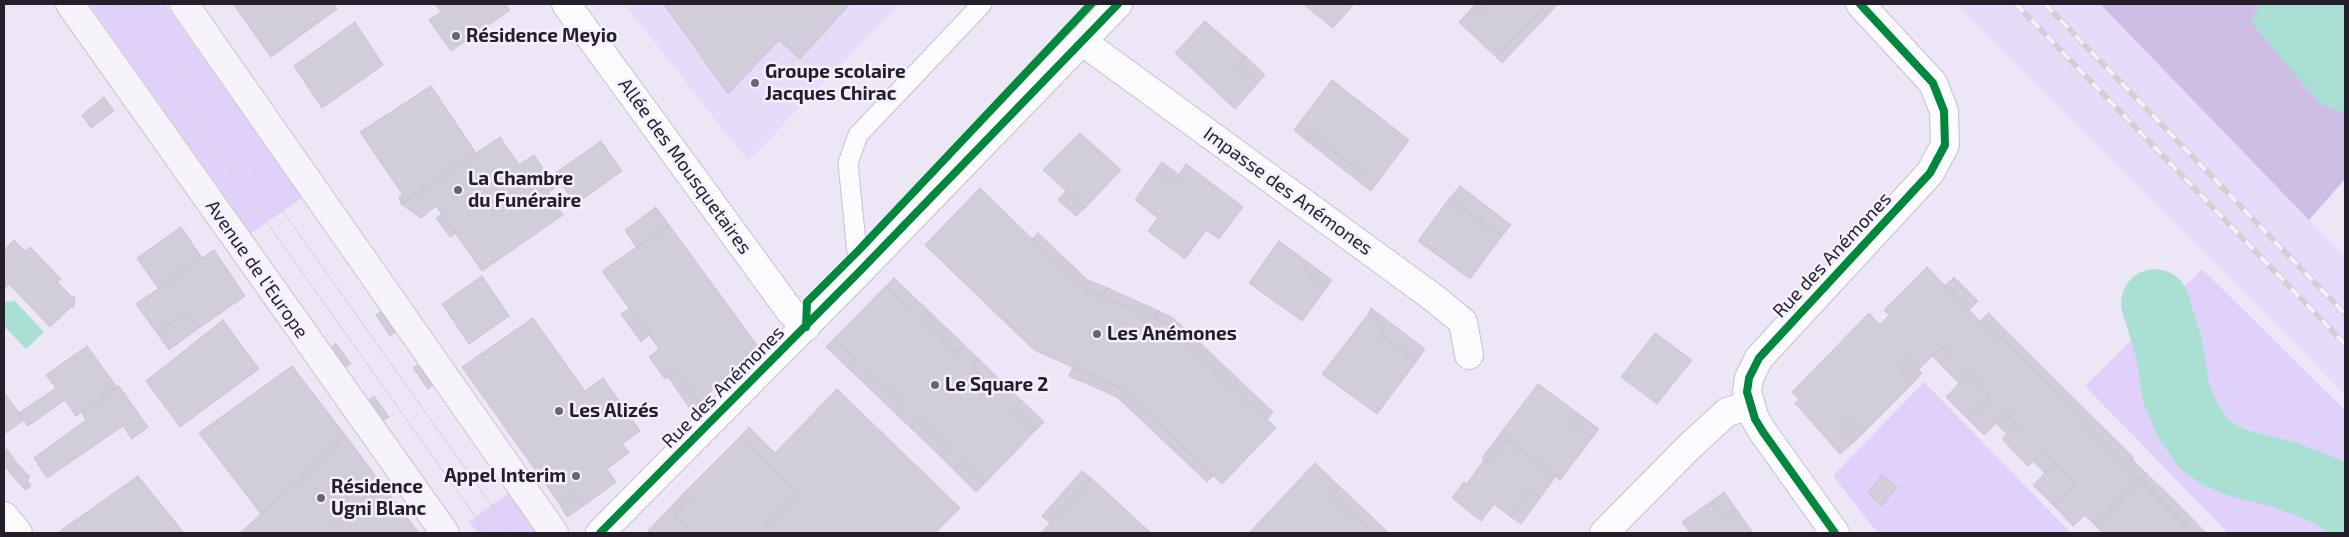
<!DOCTYPE html>
<meta charset="utf-8">
<style>
body{margin:0}
#map{position:relative;width:2349px;height:537px;overflow:hidden;background:#ece6f7;font-family:"Exo 2",sans-serif}
canvas{display:block}
.frame{position:absolute;inset:0;border:5px solid #241f2b;pointer-events:none}
</style>
<div id="map">
<canvas width="2349" height="537"></canvas>
<div class="frame"></div>
</div>
<script>
const g = document.querySelector('canvas').getContext('2d');
g.lineJoin = 'round';
function paint(path, color) {
  g.fillStyle = color;
  g.fill(path, 'evenodd');
}
function shape(rows) {
  const path = new Path2D();
  for (const r of rows) {
    path.moveTo(r[0], r[1]);
    for (let i = 2; i < r.length; i += 2) path.lineTo(r[i], r[i + 1]);
  }
  return path;
}
function strokePath(path, color, width, dash) {
  g.strokeStyle = color;
  g.lineWidth = width;
  g.lineCap = dash ? 'butt' : 'round';
  g.setLineDash(dash || []);
  g.stroke(path);
}
function label(font, color, halo, rows, align = 'center') {
  g.font = font + ' "Exo 2",sans-serif';
  g.lineWidth = 5;
  g.setLineDash([]);
  g.textBaseline = 'middle';
  g.strokeStyle = halo;
  g.fillStyle = color;
  for (const [text, x, y, turn = 0] of rows) {
    g.save();
    g.translate(x, y);
    g.rotate((+turn || 0) * Math.PI / 180);
    g.textAlign = isNaN(turn) ? turn : align;
    if (halo) g.strokeText(text, 0, 0);
    g.fillText(text, 0, 0);
    g.restore();
  }
}
paint(shape([
 [624,4,900,4,748,161],
 [1957,4,2100,4,2345,256,2345,395]
]), '#e6dcf9');
paint(shape([
 [89,4,165,4,302,198,251,233],
 [2202,269,2345,410,2345,533,2228,533,2085,386],
 [1924,382,2071,533,1878,533,1833,476],
 [510,492,540,533,478,533,469,522]
]), '#e0d1fa');
paint(shape([
 [2100,4,2345,4,2345,179,2309,220]
]), '#cebee6');
paint(shape([
 [2260,4,2345,4,2345,114,2319,103,2251,22],
 [14,300,44,332,26,349,4,326,4,301,10,302]
]), '#aae0d3');
strokePath(shape([
 [2155,303,2169,348,2176,392,2188,421,2204,444,2219,455,2238,463,2282,474,2309,484,2333,494,2345,503]
]), '#aae0d3', 68);
const building = shape([
 [233,4,333,4,337,9,271,57,233,4],
 [435,4,506,4,510,10,451,51,429,20,441,12,435,4],
 [664,4,850,4,800,59,779,40,728,94,664,4],
 [1303,4,1354,4,1333,28,1303,4],
 [1476,4,1487,4,1481,11,1475,5,1476,4],
 [1487,4,1547,4,1496,57,1459,22,1475,5,1481,11,1487,4],
 [1547,4,1558,4,1502,63,1496,57,1547,4],
 [1205,21,1246,57,1238,65,1258,83,1235,109,1175,53,1205,21],
 [355,22,383,65,322,108,294,66,355,22],
 [1246,57,1265,75,1258,83,1238,65,1246,57],
 [1332,80,1409,140,1371,191,1357,180,1362,173,1311,134,1307,141,1294,130,1332,80],
 [431,86,476,153,401,204,399,197,403,195,360,132,431,86],
 [104,97,114,111,91,128,82,115,104,97],
 [1080,133,1121,170,1085,208,1043,170,1080,133],
 [1311,134,1362,173,1357,180,1307,141,1311,134],
 [500,137,519,165,534,155,556,187,548,192,563,215,482,271,436,206,421,218,401,204,500,137],
 [601,141,622,171,576,204,554,174,601,141],
 [1162,162,1179,175,1174,181,1156,170,1162,162],
 [1186,164,1243,207,1219,239,1206,230,1185,259,1148,231,1158,218,1135,200,1156,170,1174,181,1186,164],
 [1460,186,1511,225,1502,236,1449,199,1460,186],
 [980,188,1083,288,1167,324,1276,428,1222,484,1123,389,1034,350,925,245,980,188],
 [1066,191,1085,208,1076,216,1058,200,1066,191],
 [1449,199,1502,236,1470,279,1418,241,1449,199],
 [656,207,669,225,637,248,625,230,656,207],
 [442,214,455,233,450,237,436,218,442,214],
 [669,225,757,345,699,403,677,371,665,379,649,357,659,349,602,271,669,225],
 [181,227,202,258,158,288,137,258,181,227],
 [1038,233,1077,270,1071,276,1032,239,1038,233],
 [14,240,25,251,30,247,61,279,57,282,72,297,75,297,74,307,71,307,50,327,9,284,4,289,4,250,14,240],
 [1279,241,1309,263,1304,270,1327,287,1302,321,1249,283,1279,241],
 [214,250,245,296,199,328,187,312,157,333,136,304,214,250],
 [1309,263,1332,280,1327,287,1304,270,1309,263],
 [1927,267,1998,340,2001,337,2126,464,2124,465,2140,480,2094,524,2085,515,2073,526,2053,505,2076,484,2044,451,2028,466,2002,439,2017,425,2007,413,1984,435,1967,418,1990,397,1968,374,1959,383,1940,364,1949,355,1942,347,1919,369,1908,359,1899,368,1913,383,1863,433,1850,419,1841,428,1854,442,1840,454,1795,403,1799,400,1792,392,1869,313,1880,325,1889,315,1884,310,1927,267],
 [1077,270,1086,279,1107,288,1103,296,1083,288,1071,276,1077,270],
 [482,276,509,316,469,344,442,304,482,276],
 [1954,277,1978,301,1969,310,1945,286,1954,277],
 [894,278,917,300,909,308,886,286,894,278],
 [886,286,909,308,917,300,931,313,923,322,957,353,964,345,979,359,971,367,1000,395,1007,387,1022,401,1014,409,1036,430,984,484,961,462,954,470,940,456,947,448,918,420,911,428,896,414,904,406,871,374,863,382,849,369,857,361,834,339,886,286],
 [1107,288,1159,311,1155,319,1103,296,1107,288],
 [630,308,649,335,641,342,621,314,630,308],
 [1371,308,1425,349,1416,362,1380,334,1386,326,1369,313,1371,308],
 [382,310,397,331,390,336,376,315,382,310],
 [1159,311,1173,318,1194,337,1187,344,1167,324,1155,319,1159,311],
 [187,312,199,328,169,350,157,333,187,312],
 [931,313,964,345,957,353,923,322,931,313],
 [1369,313,1386,326,1380,334,1416,362,1377,414,1322,374,1369,313],
 [1989,313,2007,332,1998,340,1980,321,1989,313],
 [533,318,585,391,603,378,640,431,622,444,629,453,607,469,616,482,583,506,576,495,561,506,462,367,533,318],
 [223,320,259,369,180,427,146,381,223,320],
 [2007,332,2133,457,2132,459,2126,464,2001,337,2007,332],
 [1655,333,1692,360,1657,404,1621,377,1655,333],
 [1194,337,1239,380,1232,387,1187,344,1194,337],
 [834,339,857,361,849,369,826,347,834,339],
 [336,343,351,364,344,368,330,348,336,343],
 [87,346,117,387,76,416,65,400,28,426,19,413,56,388,46,375,87,346],
 [1942,347,1949,355,1940,364,1933,356,1942,347],
 [979,359,1007,387,1000,395,971,367,979,359],
 [1908,359,1922,373,1913,383,1899,368,1908,359],
 [420,363,435,384,428,389,413,368,420,363],
 [292,366,346,436,261,514,199,433,292,366],
 [1073,367,1123,389,1213,476,1207,482,1117,397,1069,376,1073,367],
 [677,371,699,403,691,410,668,377,677,371],
 [871,374,904,406,896,414,863,382,871,374],
 [1968,374,1990,397,1967,418,1946,397,1968,374],
 [1239,380,1273,412,1267,420,1232,387,1239,380],
 [1538,384,1579,414,1573,424,1592,438,1560,480,1500,434,1538,384],
 [119,386,148,427,132,439,123,426,47,478,34,458,86,420,82,413,119,386],
 [837,389,960,508,935,533,758,533,797,493,741,436,749,427,775,453,837,389],
 [6,395,24,420,4,434,4,397,6,395],
 [374,396,389,417,382,421,368,401,374,396],
 [1022,401,1044,422,1036,430,1014,409,1022,401],
 [2007,413,2017,425,2007,434,1996,423,2007,413],
 [1579,414,1599,429,1592,438,1573,424,1579,414],
 [1850,419,1863,433,1854,442,1841,428,1850,419],
 [918,420,947,448,940,456,911,428,918,420],
 [1500,434,1506,439,1489,463,1482,458,1500,434],
 [346,436,380,482,333,526,338,532,336,533,240,533,346,436],
 [741,436,797,493,758,533,693,533,675,516,689,500,683,494,741,436],
 [1506,439,1556,476,1540,498,1530,490,1511,517,1494,504,1481,521,1452,498,1464,482,1467,484,1484,460,1489,463,1506,439],
 [7,449,15,461,4,469,4,452,7,449],
 [2044,451,2055,463,2045,473,2033,461,2044,451],
 [2132,459,2147,474,2140,480,2124,465,2132,459],
 [15,461,30,477,27,480,31,486,25,490,6,468,15,461],
 [961,462,984,484,976,492,954,470,961,462],
 [1315,463,1340,487,1333,496,1373,533,1252,533,1250,532,1315,463],
 [2055,463,2076,484,2053,505,2033,485,2055,463],
 [1082,471,1091,478,1050,523,1042,516,1082,471],
 [2147,474,2174,500,2206,533,2193,533,2140,480,2147,474],
 [1882,475,1897,487,1882,506,1868,493,1882,475],
 [138,476,184,533,62,533,60,531,138,476],
 [1091,478,1151,533,1041,533,1091,478],
 [2140,480,2193,533,2103,533,2094,524,2140,480],
 [380,482,419,533,340,533,333,526,380,482],
 [1340,487,1389,533,1373,533,1348,510,1333,496,1340,487],
 [1530,490,1540,498,1521,524,1511,517,1530,490],
 [1724,492,1736,509,1724,518,1712,501,1724,492],
 [683,494,689,500,675,516,693,533,646,533,683,494],
 [576,495,583,506,567,517,561,506,576,495],
 [1712,501,1724,518,1736,509,1753,533,1690,533,1682,522,1712,501]
]);
paint(building, '#d2cdda');
strokePath(building, '#c9c4d2', 1);
const service = shape([
 [859,272,848,163,858,135,982,4]
]);
const minor = shape([
 [566,4,790,311,806,327],
 [1083,42,1434,298,1463,322,1469,355],
 [4,516,18,533],
 [600,533,859,272,1118,4],
 [1604,533,1689,447,1727,412,1750,405],
 [1835,533,1763,432,1755,419,1747,392,1749,378,1759,358,1930,173,1945,145,1944,111,1933,83,1860,4]
]);
const primary = shape([
 [70,4,445,533],
 [184,4,554,533]
]);
strokePath(service, '#c6c1cf', 21);
strokePath(minor, '#c6c1cf', 30);
strokePath(primary, '#c8c5cd', 30);
strokePath(service, '#fcfbfe', 19);
strokePath(minor, '#fcfbfe', 28);
strokePath(primary, '#f6f4fa', 28);
strokePath(shape([
 [112,4,487,533],
 [136,4,511,533]
]), '#d2d0d5', 1);
const rail = shape([
 [2016,4,2345,344],
 [2045,4,2345,314]
]);
strokePath(rail, '#d2d0d5', 5.5);
strokePath(rail, '#f4f0fd', 4, [11]);
strokePath(shape([
 [806,327,807,302,858,251,1091,4],
 [600,533,859,272,1118,4],
 [1835,533,1763,432,1755,419,1747,392,1749,378,1759,358,1930,173,1945,145,1944,111,1933,83,1860,4]
]), '#00873e', 8);
for (const [x, y, r, color] of [
 [456,36,5,"#6a6572"],
 [755,83,5,"#6a6572"],
 [458,190,5,"#6a6572"],
 [1097,334,5,"#6a6572"],
 [935,385,5,"#6a6572"],
 [559,411,5,"#6a6572"],
 [576,476,5,"#6a6572"],
 [321,498,5,"#6a6572"]
]) {
  const dot = new Path2D();
  dot.arc(x, y, r, 0, 2 * Math.PI);
  g.fillStyle = color;
  g.fill(dot);
  strokePath(dot, '#f4f0fd', 2);
}
label('bold 19px', '#241f2b', '#f4f0fd', [
 ["Résidence Meyio",466,36],
 ["Groupe scolaire",765,72],
 ["Jacques Chirac",765,94],
 ["La Chambre",468,179],
 ["du Funéraire",468,201],
 ["Les Anémones",1107,334],
 ["Le Square 2",945,385],
 ["Les Alizés",569,411],
 ["Appel Interim",566,476,"right"],
 ["Résidence",331,487],
 ["Ugni Blanc",331,509]
], 'left');
label('19px', '#241f2b', '#f4f0fd', [
 ["Allée des Mousquetaires",685,166,54],
 ["Impasse des Anémones",1288,191,36],
 ["Rue des Anémones",1832,255,-47],
 ["Avenue de l'Europe",257,269,55],
 ["Rue des Anémones",723,387,-45]
]);
</script>
